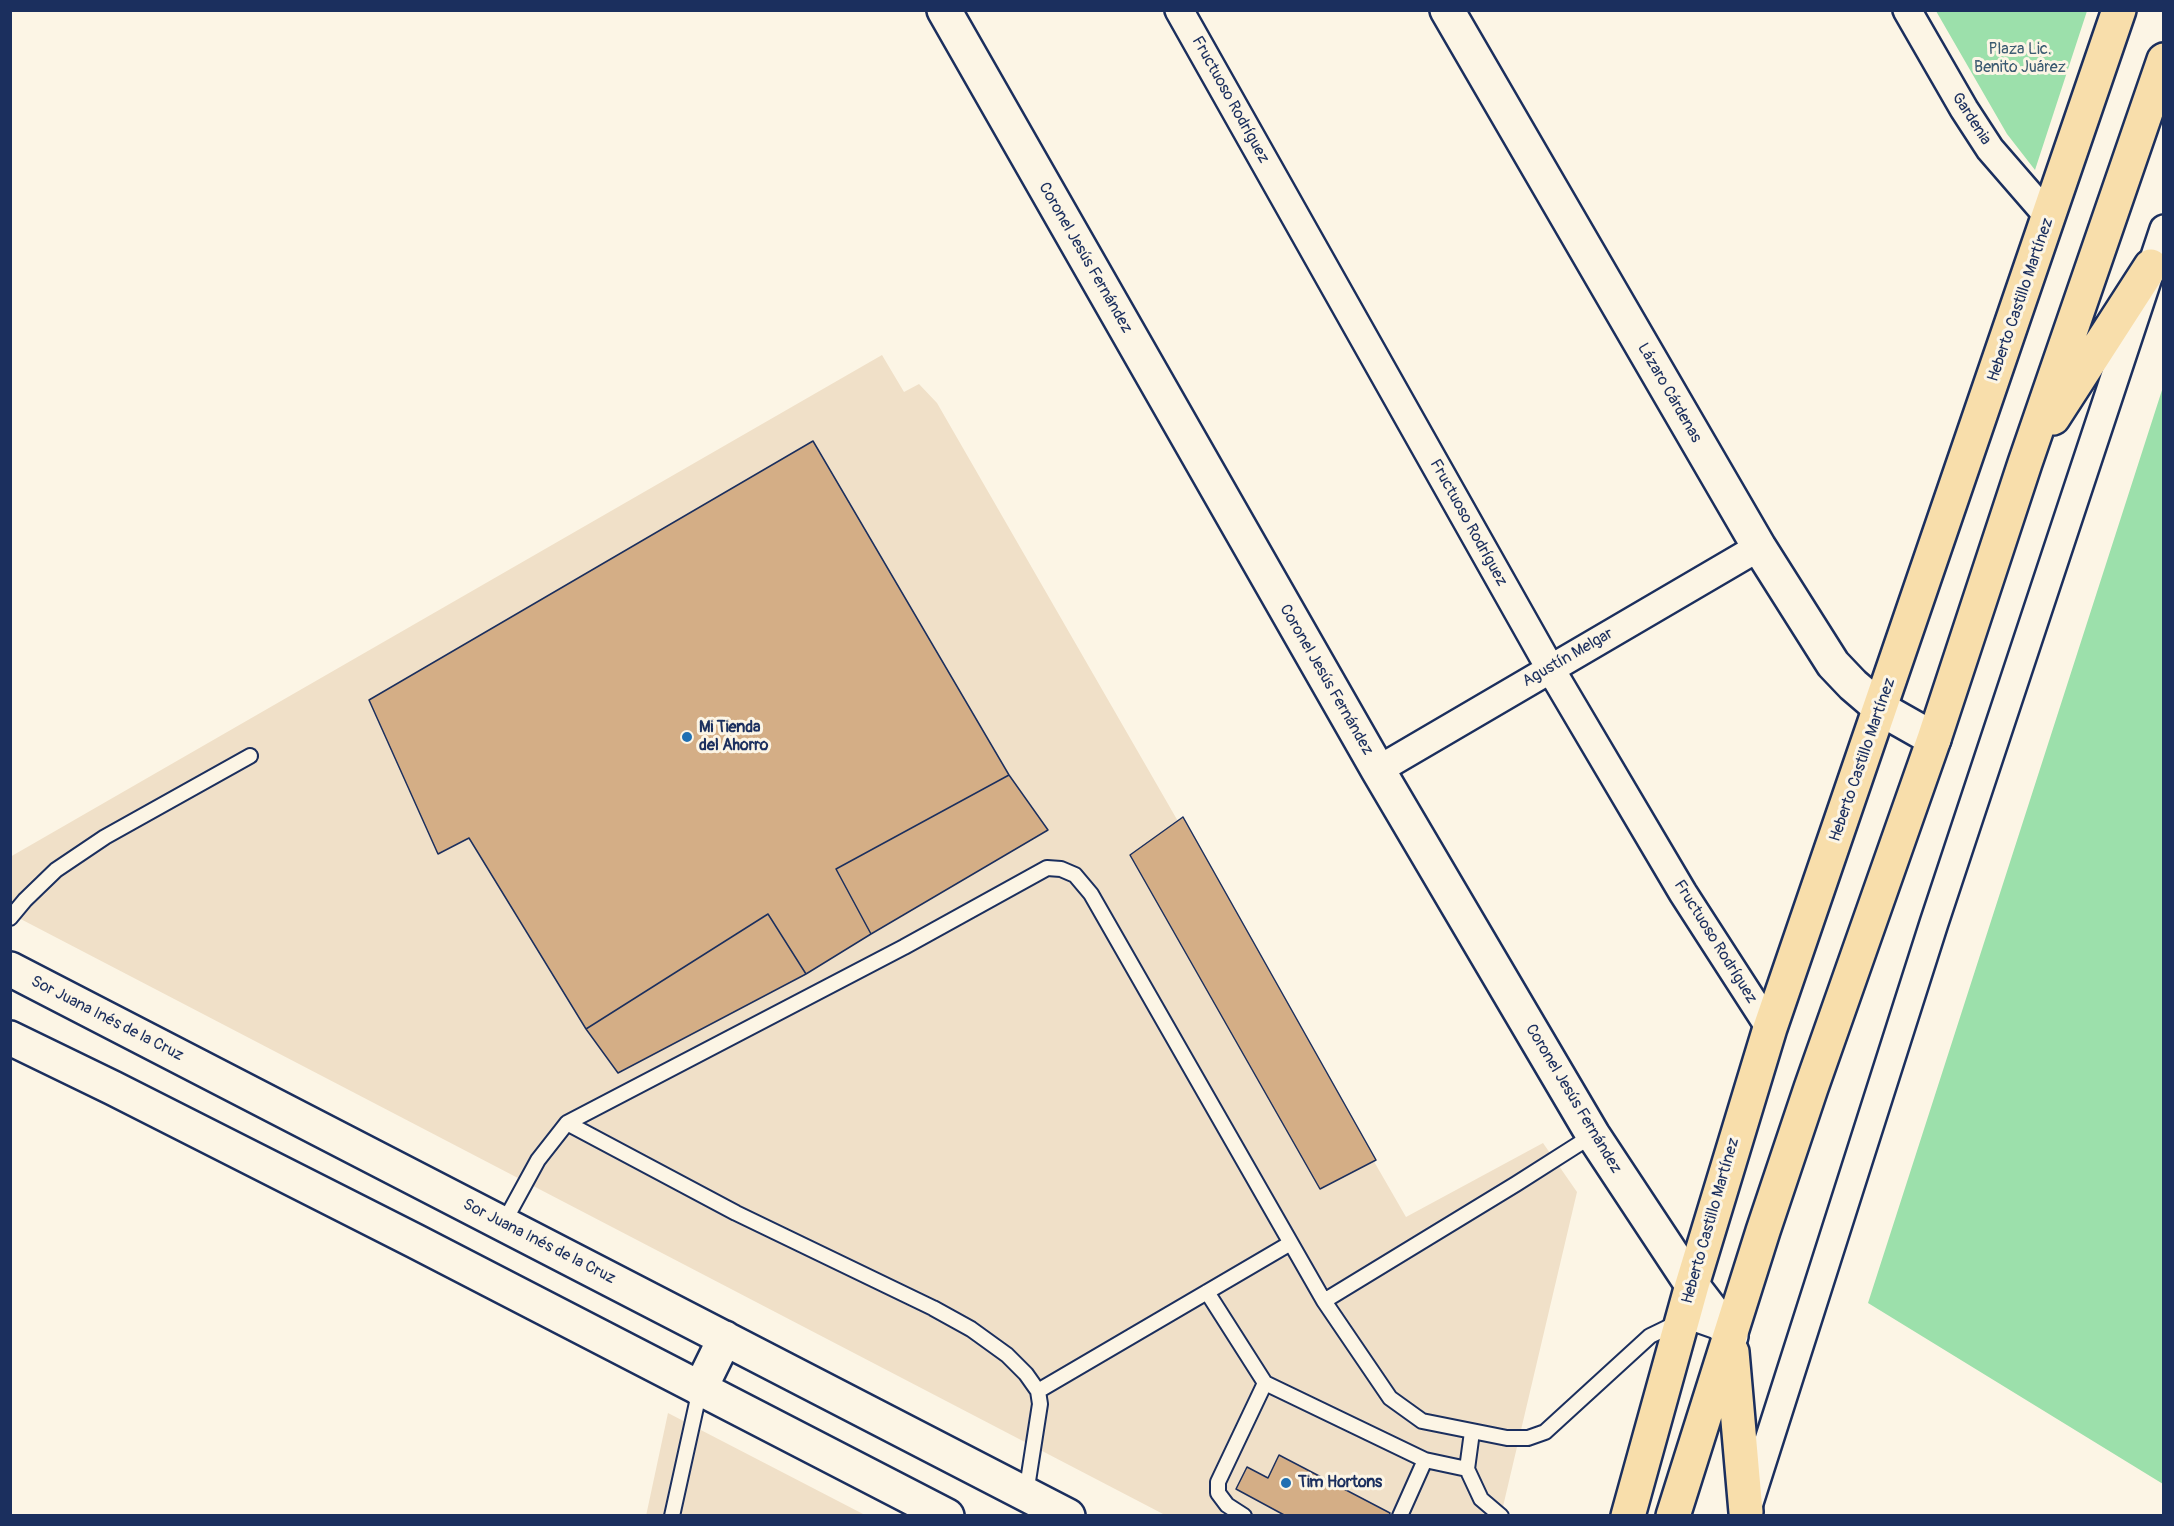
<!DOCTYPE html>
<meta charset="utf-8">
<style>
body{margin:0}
#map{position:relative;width:2174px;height:1526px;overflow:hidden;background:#fcf5e5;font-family:Pangolin,sans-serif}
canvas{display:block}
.frame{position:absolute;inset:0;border:12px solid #1b2f5e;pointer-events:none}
</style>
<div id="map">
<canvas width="2174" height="1526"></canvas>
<div class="frame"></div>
</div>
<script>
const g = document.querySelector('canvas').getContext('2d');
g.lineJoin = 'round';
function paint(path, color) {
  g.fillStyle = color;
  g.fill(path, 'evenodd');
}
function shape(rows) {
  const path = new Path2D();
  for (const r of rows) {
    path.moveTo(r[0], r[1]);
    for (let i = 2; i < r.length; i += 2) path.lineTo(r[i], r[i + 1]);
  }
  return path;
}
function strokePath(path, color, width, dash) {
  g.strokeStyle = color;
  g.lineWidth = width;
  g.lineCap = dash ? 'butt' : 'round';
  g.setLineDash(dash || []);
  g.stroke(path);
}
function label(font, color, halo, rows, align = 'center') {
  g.font = font + ' Pangolin,sans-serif';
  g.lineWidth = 6;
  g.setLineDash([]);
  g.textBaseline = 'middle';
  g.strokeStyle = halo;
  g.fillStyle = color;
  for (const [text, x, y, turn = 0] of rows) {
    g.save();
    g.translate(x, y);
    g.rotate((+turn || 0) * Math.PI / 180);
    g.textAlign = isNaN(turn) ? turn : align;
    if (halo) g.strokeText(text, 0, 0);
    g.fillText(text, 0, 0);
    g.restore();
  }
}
paint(shape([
 [882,355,904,392,919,384,937,403,1406,1217,1543,1143,1577,1192,1501,1515,1165,1515,11,914,10,857],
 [668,1413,865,1515,646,1516]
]), '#f0e0c8');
paint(shape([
 [1936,11,2087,11,2035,170,2007,134],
 [2163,387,2163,1484,1868,1303]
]), '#9ce0ab');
const building = shape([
 [813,441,1009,775,836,869,871,934,806,974,768,914,586,1029,469,838,438,854,369,700,813,441],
 [1009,775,1048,830,871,934,836,869,1009,775],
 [1183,817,1376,1160,1320,1189,1130,855,1183,817],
 [768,914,806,974,618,1073,586,1029,768,914],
 [1279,1455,1390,1513,1389,1516,1286,1516,1236,1489,1247,1467,1268,1478,1279,1455]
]);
paint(building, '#d4ae86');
strokePath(building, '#1b2f5e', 1.5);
const lane = shape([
 [10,918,25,900,56,870,105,837,250,756],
 [567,1123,904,947,1047,868,1061,869,1075,875,1091,894,1324,1301,1390,1398,1422,1421,1507,1438,1528,1438,1545,1432,1650,1336,1683,1320,1720,1333],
 [503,1224,538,1160,567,1123,736,1213,933,1308,971,1329,1007,1355,1026,1374,1038,1391,1040,1404,1026,1494],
 [1207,1292,1265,1383,1425,1460,1467,1469],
 [1324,1301,1516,1184,1593,1135],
 [1038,1391,1289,1244],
 [1472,1432,1467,1469,1481,1499,1501,1516],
 [672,1516,700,1389],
 [1244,1516,1227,1505,1218,1493,1218,1482,1265,1383],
 [1400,1516,1425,1460]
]);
const street = shape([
 [1179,10,1550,668,1683,893,1770,1028],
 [1907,10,1964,109,1990,149,2049,217],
 [1378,770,1759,547],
 [1748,1506,1934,923,2164,229]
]);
const secondary = shape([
 [944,10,1378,770,1593,1135,1692,1285,1731,1336],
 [1447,10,1759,547,1833,664,1853,685,1881,709,1934,739],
 [10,969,1068,1516],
 [10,1038,113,1088,415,1241,947,1516],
 [700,1389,725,1338]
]);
const primary = shape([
 [2053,418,2151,266],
 [1732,1352,1746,1512],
 [1628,1516,1692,1285,1770,1028,2119,10],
 [1673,1516,1763,1231,1811,1088,1934,739,2025,463,2164,60]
]);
strokePath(lane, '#1b2f5e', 18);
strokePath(street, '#1b2f5e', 32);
strokePath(secondary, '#1b2f5e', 38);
strokePath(primary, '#1b2f5e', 38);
strokePath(lane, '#fcf5e5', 14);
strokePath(street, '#fcf5e5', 27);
strokePath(secondary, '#fcf5e5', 33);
strokePath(primary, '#f8deab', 33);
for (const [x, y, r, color] of [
 [687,737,6,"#1f6fb2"],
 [1286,1483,6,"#1f6fb2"]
]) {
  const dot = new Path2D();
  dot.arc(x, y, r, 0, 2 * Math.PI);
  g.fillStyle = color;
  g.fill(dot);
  strokePath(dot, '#fcf5e5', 2);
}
label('16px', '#3b5b71', '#fcf5e5', [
 ["Plaza Lic.",2020,50],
 ["Benito Juárez",2020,68]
]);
label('16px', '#1b2f5e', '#fcf5e5', [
 ["Fructuoso Rodríguez",1230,100,61],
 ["Gardenia",1971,119,57],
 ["Coronel Jesús Fernández",1085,258,60],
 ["Heberto Castillo Martínez",2021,300,-71],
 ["Lázaro Cárdenas",1669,393,60],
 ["Fructuoso Rodríguez",1468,523,61],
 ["Agustín Melgar",1568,658,-30],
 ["Coronel Jesús Fernández",1326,680,60],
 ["Heberto Castillo Martínez",1863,760,-71],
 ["Fructuoso Rodríguez",1715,942,58],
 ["Sor Juana Inés de la Cruz",107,1019,27],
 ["Coronel Jesús Fernández",1573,1099,59],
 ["Heberto Castillo Martínez",1711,1221,-74],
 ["Sor Juana Inés de la Cruz",539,1242,27]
]);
label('bold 16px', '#1b2f5e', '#fcf5e5', [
 ["Mi Tienda",699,728],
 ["del Ahorro",699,746],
 ["Tim Hortons",1298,1483]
], 'left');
</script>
